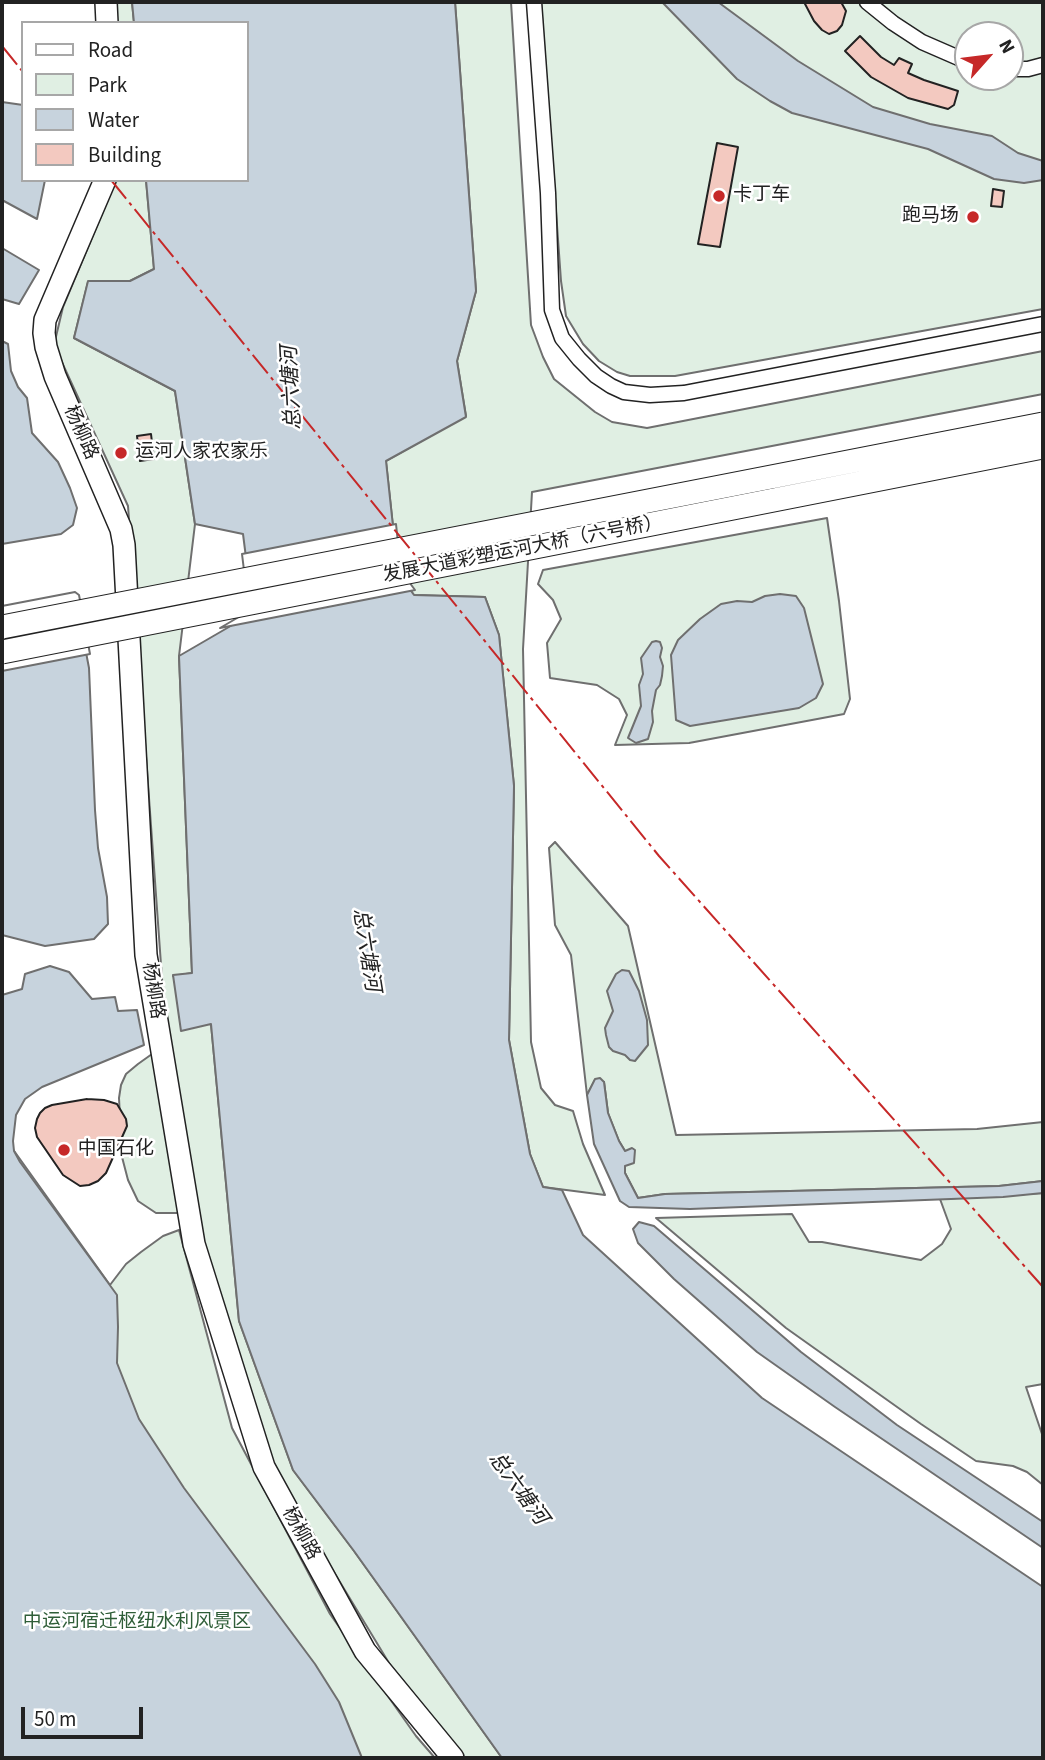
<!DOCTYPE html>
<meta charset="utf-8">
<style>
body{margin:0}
#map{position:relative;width:1045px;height:1760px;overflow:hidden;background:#fff;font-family:"Source Sans 3",sans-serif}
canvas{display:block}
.frame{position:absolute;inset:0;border:4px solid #222;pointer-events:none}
.legend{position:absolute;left:21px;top:21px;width:228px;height:161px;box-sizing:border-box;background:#fff;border:2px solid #a7a7a7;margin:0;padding:9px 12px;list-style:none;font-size:21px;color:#222}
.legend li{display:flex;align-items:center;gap:14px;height:35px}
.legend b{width:35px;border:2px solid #a7a7a7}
.north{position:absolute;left:954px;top:21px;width:70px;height:70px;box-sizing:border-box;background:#fff;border:2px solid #a7a7a7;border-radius:50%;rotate:62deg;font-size:19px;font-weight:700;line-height:28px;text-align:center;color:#222}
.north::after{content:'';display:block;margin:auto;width:24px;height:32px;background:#c62828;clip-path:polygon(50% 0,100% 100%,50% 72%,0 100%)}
.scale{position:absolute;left:21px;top:1707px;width:122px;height:32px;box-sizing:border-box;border:4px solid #222;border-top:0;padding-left:9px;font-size:21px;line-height:24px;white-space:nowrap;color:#222;-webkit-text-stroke:5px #fff;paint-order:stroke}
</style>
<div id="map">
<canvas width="1045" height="1760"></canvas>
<div class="frame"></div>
<ul class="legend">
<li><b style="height:9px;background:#fff"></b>Road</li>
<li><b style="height:19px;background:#e0efe3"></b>Park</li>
<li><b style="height:19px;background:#c7d3dd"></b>Water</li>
<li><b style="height:19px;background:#f3c9c0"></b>Building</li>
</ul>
<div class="north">N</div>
<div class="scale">50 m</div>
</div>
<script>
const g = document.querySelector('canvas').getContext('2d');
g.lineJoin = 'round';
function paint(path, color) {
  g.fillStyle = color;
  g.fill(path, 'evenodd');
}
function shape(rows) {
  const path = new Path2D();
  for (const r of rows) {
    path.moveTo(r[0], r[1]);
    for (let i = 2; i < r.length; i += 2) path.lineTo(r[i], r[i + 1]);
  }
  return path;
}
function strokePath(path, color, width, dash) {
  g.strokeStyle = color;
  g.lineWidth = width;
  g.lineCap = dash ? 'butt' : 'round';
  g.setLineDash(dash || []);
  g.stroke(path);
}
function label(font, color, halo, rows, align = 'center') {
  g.font = font + ' "Source Sans 3","Noto Sans SC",sans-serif';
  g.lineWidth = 5;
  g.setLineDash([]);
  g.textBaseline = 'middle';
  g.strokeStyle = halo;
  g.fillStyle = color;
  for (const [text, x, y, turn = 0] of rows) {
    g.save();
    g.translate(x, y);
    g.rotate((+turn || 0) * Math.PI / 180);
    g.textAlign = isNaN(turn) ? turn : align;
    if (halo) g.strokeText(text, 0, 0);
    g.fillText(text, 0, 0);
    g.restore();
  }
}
const green = shape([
 [109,2,132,2,134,23,111,23,109,2],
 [455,2,511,2,531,325,543,357,554,379,595,412,612,422,647,428,1043,351,1043,394,532,492,523,649,531,1042,541,1088,555,1105,573,1111,583,1144,605,1195,543,1187,530,1154,509,1040,514,786,499,635,485,597,414,595,398,573,386,461,466,416,457,361,476,291,455,2],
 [541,2,1043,2,1043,309,675,376,630,376,617,372,599,361,583,344,566,316,561,281,541,2],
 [968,35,1010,35,1010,77,968,77,968,35],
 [116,180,146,180,154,269,130,281,88,282,74,338,175,391,195,524,179,656,192,973,173,976,211,1024,239,1321,293,1470,354,1551,502,1758,465,1758,389,1663,272,1470,231,1343,200,1227,166,1034,128,506,54,345,63,307,116,180],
 [827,518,839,601,850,699,844,714,689,743,615,745,627,715,619,699,597,685,550,678,547,643,561,619,553,600,538,584,543,570,827,518],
 [555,842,628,926,676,1135,977,1129,1043,1122,1043,1181,999,1186,665,1194,638,1198,625,1173,625,1151,619,1141,608,1113,604,1082,595,1080,587,1095,571,955,555,925,549,848,555,842],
 [152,1054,181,1213,156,1213,138,1201,128,1180,122,1157,119,1098,121,1085,126,1074,138,1064,152,1054],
 [2,1134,110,1285,126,1264,141,1252,163,1236,179,1230,232,1428,330,1614,416,1736,435,1758,2,1758,2,1134],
 [1043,1193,1043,1384,1026,1387,1043,1437,1043,1485,1027,1472,1013,1466,976,1461,921,1424,786,1328,656,1218,792,1214,809,1242,822,1242,921,1260,942,1244,951,1229,940,1199,1043,1193]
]);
paint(green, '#e0efe3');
strokePath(green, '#6f6f6f', 2);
const water = shape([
 [132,2,455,2,476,291,457,361,466,417,386,461,398,573,414,595,485,597,499,635,514,786,509,1040,530,1154,543,1187,562,1190,583,1235,762,1398,1043,1587,1043,1758,502,1758,354,1551,293,1470,239,1321,211,1024,181,1031,173,975,192,973,179,656,253,613,243,534,195,524,175,391,74,338,88,281,130,281,154,269,146,180,247,180,247,23,134,23,132,2],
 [662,2,718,2,798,61,873,107,930,124,992,136,1018,153,1043,161,1043,180,1024,183,994,179,928,149,792,113,770,101,737,79,662,2],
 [2,102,23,105,23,180,45,180,37,219,2,200,2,102],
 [2,248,39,270,19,304,2,299,2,248],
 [2,341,8,344,11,371,18,387,27,398,32,433,58,462,70,488,77,508,73,525,61,534,2,544,2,341],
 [780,594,796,596,804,608,823,684,816,698,799,708,690,726,676,720,671,655,678,640,700,619,721,604,737,601,752,602,765,596,780,594],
 [75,595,89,668,95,810,98,848,107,897,108,924,94,939,45,946,2,935,2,609,75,595],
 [656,641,660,642,662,648,660,657,663,666,662,676,660,685,656,690,652,711,653,722,648,739,636,743,628,738,641,706,639,685,643,674,641,658,652,642,656,641],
 [50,966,69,972,92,999,115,997,118,1011,137,1010,144,1045,42,1087,25,1099,16,1115,13,1141,14,1151,20,1162,117,1295,118,1327,117,1363,139,1419,184,1488,315,1664,339,1702,362,1758,2,1758,2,995,22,989,25,974,50,966],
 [622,970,629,971,639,991,647,1020,648,1045,635,1061,630,1060,625,1055,613,1051,609,1047,606,1035,605,1028,613,1011,607,991,616,974,622,970],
 [600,1078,604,1082,608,1113,619,1141,625,1151,632,1148,635,1150,634,1163,625,1166,625,1173,638,1198,665,1194,999,1186,1043,1181,1043,1193,1003,1197,690,1209,629,1207,620,1201,594,1144,587,1095,595,1079,600,1078],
 [639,1222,654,1226,801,1352,897,1425,1043,1522,1043,1548,835,1407,757,1352,674,1279,638,1243,633,1229,639,1222]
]);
paint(water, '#c7d3dd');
strokePath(water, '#6f6f6f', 2);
const pier = shape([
 [396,524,401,571,415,590,220,628,249,611,242,554,396,524],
 [75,592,79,595,90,654,2,671,2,606,75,592]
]);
paint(pier, '#fff');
strokePath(pier, '#6f6f6f', 2);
const building = shape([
 [804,2,841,2,846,11,842,25,837,31,829,34,822,30,814,21,804,2],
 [860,36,881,57,894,65,899,58,912,64,908,73,924,80,958,91,954,105,948,109,908,98,871,77,845,51,860,36],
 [717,143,738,147,720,247,698,244,717,143],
 [993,189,1004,191,1002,207,991,206,993,189],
 [151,434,154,459,140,461,137,436,151,434],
 [87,1099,104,1100,117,1104,126,1119,127,1126,106,1173,98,1181,89,1185,80,1186,63,1175,37,1137,35,1128,37,1119,40,1113,45,1108,52,1105,87,1099]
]);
paint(building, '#f3c9c0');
strokePath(building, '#222', 2);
const street = shape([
 [534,2,548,193,552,310,562,338,579,359,596,376,611,386,624,392,650,395,684,393,1043,324],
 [867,2,893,23,922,42,968,62],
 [1010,69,1028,69,1043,65]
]);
const secondary = shape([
 [106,2,107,23],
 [105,180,45,320,44,333,46,347,55,376,121,529,124,545,146,955,194,1244,264,1467,365,1651,453,1758]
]);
strokePath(street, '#222', 17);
strokePath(secondary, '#222', 24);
strokePath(street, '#fff', 14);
strokePath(secondary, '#fff', 21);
const primaryBridge = shape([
 [2,627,1043,424],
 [2,652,1043,447]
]);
strokePath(primaryBridge, '#222', 25, []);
strokePath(primaryBridge, '#fff', 23);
strokePath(shape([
 [2,46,23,72],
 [111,180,659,856,1043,1287]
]), '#c62828', 2, [24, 5, 3.5, 5]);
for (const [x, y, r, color] of [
 [719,196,7,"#c62828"],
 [973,217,7,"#c62828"],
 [121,453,7,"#c62828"],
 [64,1150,7,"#c62828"]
]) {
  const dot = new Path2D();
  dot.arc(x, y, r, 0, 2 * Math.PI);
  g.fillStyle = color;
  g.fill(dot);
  strokePath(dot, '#fff', 2.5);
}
label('19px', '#222', '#fff', [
 ["卡丁车",733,196],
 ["跑马场",959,217,"right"],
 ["运河人家农家乐",135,453],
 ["中国石化",78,1150]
], 'left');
label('19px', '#222', '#fff', [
 ["杨柳路",80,433,66],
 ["发展大道彩塑运河大桥（六号桥）",523,550,-11],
 ["杨柳路",152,991,81],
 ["杨柳路",300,1534,61]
]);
label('19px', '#2f5e38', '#fff', [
 ["中运河宿迁枢纽水利风景区",137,1623]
]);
label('italic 21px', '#222', '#fff', [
 ["总六塘河",293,388,-93],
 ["总六塘河",365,950,81],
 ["总六塘河",517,1489,54]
]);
</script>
